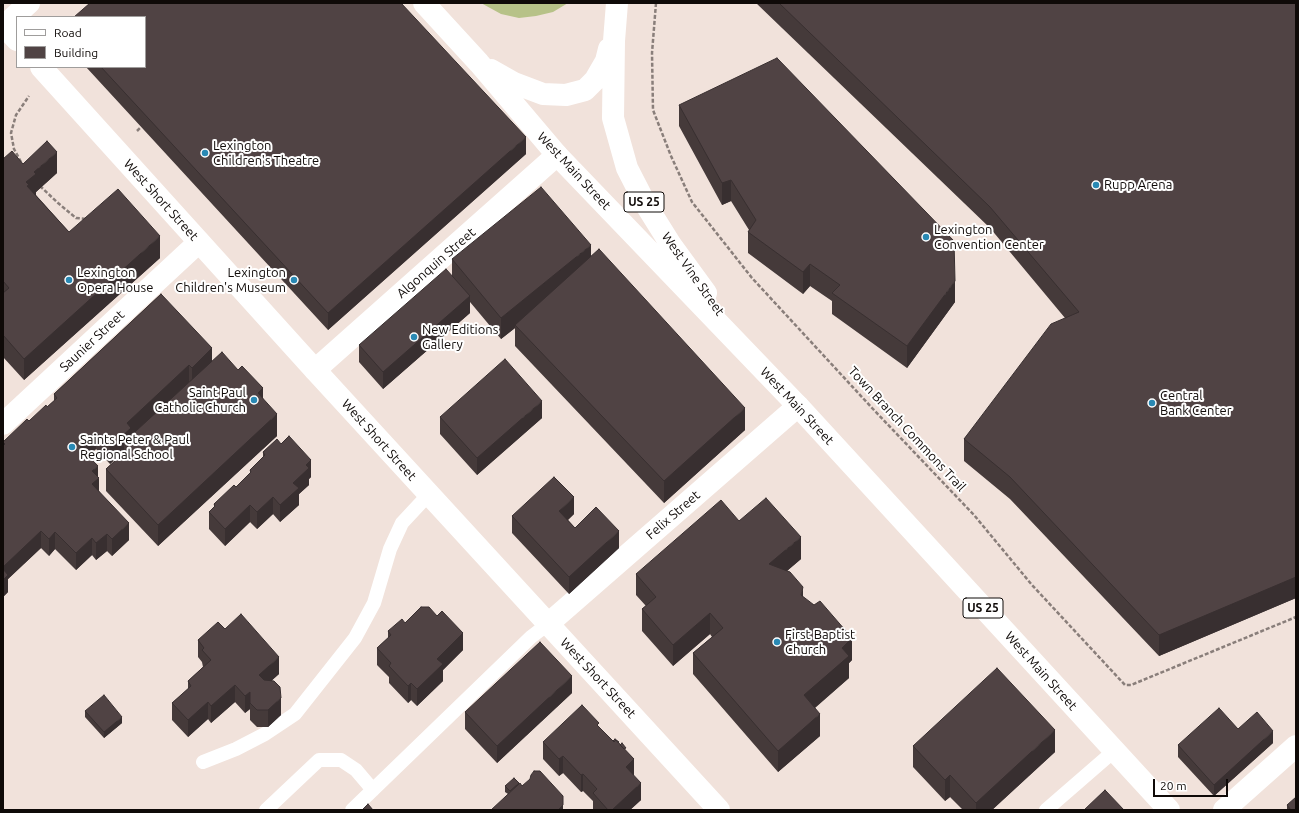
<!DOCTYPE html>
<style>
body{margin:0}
#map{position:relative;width:1299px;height:813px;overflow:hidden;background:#f1e2db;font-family:Ubuntu,sans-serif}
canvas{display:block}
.frame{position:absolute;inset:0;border:4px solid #0f0a08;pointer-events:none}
.legend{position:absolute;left:16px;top:16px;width:130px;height:52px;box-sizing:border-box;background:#fff;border:1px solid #9f9d9c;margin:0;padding:5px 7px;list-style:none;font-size:12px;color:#0f0a08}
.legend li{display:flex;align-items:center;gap:8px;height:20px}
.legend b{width:20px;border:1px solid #9f9d9c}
.scale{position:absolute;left:1153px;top:779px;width:75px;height:18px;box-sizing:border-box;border:2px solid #0f0a08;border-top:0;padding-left:5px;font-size:12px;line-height:14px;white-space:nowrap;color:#0f0a08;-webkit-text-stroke:3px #fff;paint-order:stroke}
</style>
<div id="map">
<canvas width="1299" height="813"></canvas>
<div class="frame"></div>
<ul class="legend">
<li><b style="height:5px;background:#fff"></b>Road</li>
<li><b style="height:11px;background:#504344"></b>Building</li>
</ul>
<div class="scale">20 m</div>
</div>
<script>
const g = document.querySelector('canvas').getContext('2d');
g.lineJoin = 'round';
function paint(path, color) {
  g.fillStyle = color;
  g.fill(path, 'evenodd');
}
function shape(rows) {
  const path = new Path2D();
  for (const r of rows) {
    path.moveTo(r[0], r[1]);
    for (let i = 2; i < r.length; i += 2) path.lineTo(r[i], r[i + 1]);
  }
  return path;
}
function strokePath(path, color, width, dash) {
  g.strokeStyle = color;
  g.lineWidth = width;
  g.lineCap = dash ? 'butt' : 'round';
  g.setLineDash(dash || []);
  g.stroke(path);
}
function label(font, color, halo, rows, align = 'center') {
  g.font = font + ' Ubuntu,sans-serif';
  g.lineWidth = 4;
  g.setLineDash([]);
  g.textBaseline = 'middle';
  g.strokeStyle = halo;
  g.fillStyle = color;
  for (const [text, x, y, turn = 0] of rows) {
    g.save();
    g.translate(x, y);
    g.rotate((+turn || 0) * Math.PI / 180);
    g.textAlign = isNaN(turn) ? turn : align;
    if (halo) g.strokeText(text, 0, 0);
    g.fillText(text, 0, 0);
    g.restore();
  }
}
paint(shape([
 [481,3,568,3,553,12,536,16,519,18,501,14]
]), '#b7c288');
strokePath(shape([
 [656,3,652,53,653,110,671,156,692,202,752,278,873,409,974,515,1032,585,1125,685,1131,685,1296,617],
 [137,131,141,127],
 [21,162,14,149,11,133,16,115,29,96],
 [40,186,58,203,76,218,87,219]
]), '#897e7a', 2.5, [4, 2]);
strokePath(shape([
 [203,762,236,749,265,734,295,714,355,638,374,603,390,549,402,523,429,494],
 [266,810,319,760,341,760,356,770,373,790],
 [352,810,531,637,548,624],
 [1046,810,1114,751]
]), '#fff', 14);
strokePath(shape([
 [315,370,557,155],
 [3,424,199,242],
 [548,624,798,406],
 [1224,810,1296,746]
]), '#fff', 22);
strokePath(shape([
 [3,25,17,40],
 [41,67,315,370,719,810]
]), '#fff', 22);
strokePath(shape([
 [424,3,479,63,557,155,798,406,1169,810],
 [617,3,614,41,613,118,627,168,646,205,671,245,706,293],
 [3,27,29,3],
 [491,70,514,83,543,94,566,95,585,90,595,80,606,61,609,49]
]), '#fff', 22);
paint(shape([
 [756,3,1296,3,1296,598,1159,656,1010,499,964,461,964,439,1065,318,990,228],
 [86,67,145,67,526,154,328,330],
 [679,105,955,302,907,368,832,314,832,301,810,286,803,294,748,253,748,232,749,230,731,201,722,205,679,126],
 [3,159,23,164,57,173,36,192,36,195,69,232,160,258,24,380,3,357],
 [591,256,745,430,664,503,515,346,515,328,501,339,470,302,470,313,383,389,359,362,359,345,452,277,452,259],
 [161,294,212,361,263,398,277,436,158,546,106,491,106,469,124,452,124,451,110,464,96,449,88,456,98,478,99,491,129,540,112,556,107,551,96,560,92,555,76,570,55,549,49,556,41,548,8,579,8,592,3,597,3,442,47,407,54,401,54,394],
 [440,417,542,418,477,475,440,434],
 [263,452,311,477,309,479,309,485,299,494,299,505,280,522,273,514,257,529,250,522,225,546,209,529,209,512,214,507,214,504,236,487,250,474,250,470,263,458],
 [574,514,568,520,575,528,619,548,569,594,512,533,512,516],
 [739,521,801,559,787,571,803,597,852,660,849,663,849,678,815,708,820,736,778,772,693,674,693,653,712,637,710,634,673,666,642,631,642,609,646,606,636,595,636,574],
 [405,623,463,650,443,670,443,681,417,706,411,700,408,703,389,683,389,677,377,665,377,648,388,638,388,631],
 [225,629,279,674,272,680,281,715,268,727,257,727,250,720,250,709,245,713,235,702,211,723,208,719,188,737,172,720,172,703,188,689,188,681,203,667,202,662,198,657,198,640],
 [572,693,497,763,465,729,465,712],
 [85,711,122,723,104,738,85,717],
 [599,727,613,741,619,744,626,751,641,800,630,810,593,810,593,801,583,791,581,792,563,773,559,776,543,759,543,742],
 [1238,729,1273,743,1214,796,1178,757,1178,745],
 [913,746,1055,752,992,810,963,810,950,797,945,801,913,767],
 [519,784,522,786,563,810,508,794,505,792,505,786],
 [1287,805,1296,810,1287,810]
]), '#453a3a');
paint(shape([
 [526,137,526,154,328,330,328,313],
 [57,152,57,173,36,192,36,195,29,206,26,182,34,172],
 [731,180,731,201,722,205,722,183],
 [160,236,160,258,24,380,24,359],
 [591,245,591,266,515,325,515,328,501,339,501,318],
 [810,264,810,286,803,294,803,272],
 [955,281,955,302,907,368,907,346],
 [470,296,470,313,383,389,383,372],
 [212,348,212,365,192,384,192,368],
 [189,365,189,382,124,442,124,451,110,464,110,447,127,423],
 [263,388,263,410,258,393],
 [542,401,542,418,477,475,477,458],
 [745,408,745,430,664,503,664,481],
 [277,414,277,436,158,546,158,525],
 [96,432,96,449,80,464,80,447],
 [311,460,311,477,309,479,309,485,299,494,299,505,280,522,280,505,293,483,306,465],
 [98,466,98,479,99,478,99,495,92,501,92,471],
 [273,497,273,514,257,529,257,512],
 [574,497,574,514,559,528,559,511],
 [250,505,250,522,225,546,225,529],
 [129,523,129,540,112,556,112,539],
 [41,531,41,548,8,579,8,592,3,597,3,567],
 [619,531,619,548,569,594,569,577],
 [55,532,55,549,49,556,49,539],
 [107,534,107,551,96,560,96,543],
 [801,537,801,559,769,586,769,564],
 [92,538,92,555,76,570,76,553],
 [1296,577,1296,598,1159,656,1159,635],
 [803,587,803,608,801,595],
 [710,613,710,634,673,666,673,645],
 [463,633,463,650,443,670,443,681,417,706,417,689,437,659],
 [852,638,852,660,849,663,849,678,804,717,804,695,842,648],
 [279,657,279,674,259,692,259,675],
 [572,676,572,693,497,763,497,746],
 [411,683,411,700,408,703,408,686],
 [235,685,235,702,211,723,211,706],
 [250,692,250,709,245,713,245,696],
 [281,698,281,715,268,727,268,710],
 [208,702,208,719,188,737,188,720],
 [820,714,820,736,778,772,778,751],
 [122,717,122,723,104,738,104,732],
 [1055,730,1055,752,992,810,976,810,976,803],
 [1273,731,1273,743,1214,796,1214,785],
 [563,756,563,773,559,776,559,759],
 [634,759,634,776,626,767],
 [583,774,583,791,581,792,581,775],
 [950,775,950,797,945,801,945,780],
 [641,783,641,800,630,810,612,810],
 [563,805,563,810,558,810]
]), '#382f30');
const building = shape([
 [90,3,401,3,526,137,328,313,101,67,145,67,145,17,74,17,90,3],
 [779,3,1296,3,1296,577,1159,635,1010,477,964,439,1051,324,1079,312,990,207,779,3],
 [777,58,954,241,955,281,907,346,832,293,840,285,810,264,803,272,748,232,756,220,731,180,722,183,679,105,777,58],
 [47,141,57,152,34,172,36,174,26,182,29,185,27,186,69,232,118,189,160,236,24,359,3,335,3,293,9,288,3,281,3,159,12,151,23,164,47,141],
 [541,187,591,245,501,318,452,259,541,187],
 [599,249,745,408,664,481,515,325,599,249],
 [446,269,470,296,383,372,359,345,446,269],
 [161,294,212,348,192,368,189,365,127,423,131,428,110,447,96,432,80,447,98,466,92,471,99,478,92,484,129,523,112,539,107,534,96,543,92,538,76,553,55,532,49,539,41,531,3,567,3,446,5,444,3,442,27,419,29,421,46,405,47,407,57,398,54,394,161,294],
 [222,352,238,370,242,366,263,388,258,393,277,414,158,525,106,469,129,448,124,442,222,352],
 [505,359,542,401,477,458,440,417,505,359],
 [289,436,311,460,306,465,309,468,293,483,299,488,280,505,273,497,257,512,250,505,225,529,209,512,215,506,214,504,234,485,236,487,251,472,250,470,265,455,263,452,277,439,281,444,289,436],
 [554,477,574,497,559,511,575,528,596,507,619,531,569,577,512,516,554,477],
 [766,498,801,537,769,564,790,572,803,587,801,595,814,605,820,601,852,638,842,648,849,656,804,695,820,714,778,751,693,653,723,628,710,613,673,645,642,609,656,597,636,574,721,500,739,521,766,498],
 [3,569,8,575,3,580,3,569],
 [421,607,429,607,437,616,442,611,463,633,437,659,443,664,417,689,411,683,408,686,389,666,391,663,377,648,391,635,388,631,402,619,405,623,421,607],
 [241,614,279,657,259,675,264,680,274,681,280,687,281,698,268,710,257,710,250,703,250,692,245,696,235,685,211,706,208,702,188,720,172,703,191,686,188,681,211,660,202,650,204,648,198,640,218,622,225,629,241,614],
 [540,642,572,676,497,746,465,712,540,642],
 [997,668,1055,730,976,803,950,775,945,780,913,746,997,668],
 [104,695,122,717,104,732,85,711,104,695],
 [582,705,599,723,597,725,614,742,616,740,634,759,626,767,641,783,612,810,608,810,593,793,597,789,583,774,581,775,563,756,559,759,543,742,582,705],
 [1219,708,1238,729,1257,712,1273,731,1214,785,1178,745,1219,708],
 [615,739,619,742,618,743,616,740,614,742,613,741,615,739],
 [622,743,626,748,624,749,620,745,622,743],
 [534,771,540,771,563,796,563,805,558,810,491,810,520,783,522,786,530,779,531,775,534,771],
 [514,778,519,783,510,791,505,786,514,778],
 [1105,790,1124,810,1084,810,1105,790],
 [1296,797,1296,810,1291,810,1287,805,1296,797],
 [368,804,373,810,362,810,368,804]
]);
paint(building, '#504344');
strokePath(building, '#382f30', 1);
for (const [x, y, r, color] of [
 [205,153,4,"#2989b4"],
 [1096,185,4,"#2989b4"],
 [926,237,4,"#2989b4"],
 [69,280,4,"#2989b4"],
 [294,280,4,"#2989b4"],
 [414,337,4,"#2989b4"],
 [254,400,4,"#2989b4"],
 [1152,403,4,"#2989b4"],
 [72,447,4,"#2989b4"],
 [777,642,4,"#2989b4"]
]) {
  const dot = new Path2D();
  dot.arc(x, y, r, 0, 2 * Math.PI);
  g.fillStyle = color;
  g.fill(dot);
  strokePath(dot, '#fff', 1.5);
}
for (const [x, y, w] of [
 [644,202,40],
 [983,608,40]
]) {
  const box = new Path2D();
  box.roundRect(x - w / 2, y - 10, w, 20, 3);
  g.fillStyle = '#fff';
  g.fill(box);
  strokePath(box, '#0f0a08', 1);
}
label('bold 12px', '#0f0a08', null, [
 ["US 25",644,202],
 ["US 25",983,608]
]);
label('13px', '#0f0a08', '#fff', [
 ["Lexington",213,146],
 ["Children's Theatre",213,161],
 ["Rupp Arena",1104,185],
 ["Lexington",934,230],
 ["Convention Center",934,245],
 ["Lexington",77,273],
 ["Opera House",77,288],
 ["Lexington",286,273,"right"],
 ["Children's Museum",286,288,"right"],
 ["New Editions",422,330],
 ["Gallery",422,345],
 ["Saint Paul",246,393,"right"],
 ["Catholic Church",246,408,"right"],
 ["Central",1160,396],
 ["Bank Center",1160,411],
 ["Saints Peter & Paul",80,440],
 ["Regional School",80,455],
 ["First Baptist",785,635],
 ["Church",785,650]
], 'left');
label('13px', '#0f0a08', '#fff', [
 ["West Main Street",574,171,47],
 ["West Short Street",161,200,48],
 ["Algonquin Street",436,263,-41],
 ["West Vine Street",693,274,55],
 ["Saunier Street",92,341,-43],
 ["West Main Street",797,406,47],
 ["Town Branch Commons Trail",907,429,47],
 ["West Short Street",379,440,48],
 ["Felix Street",673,515,-41],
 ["West Main Street",1041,671,48],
 ["West Short Street",598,678,47]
]);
</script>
